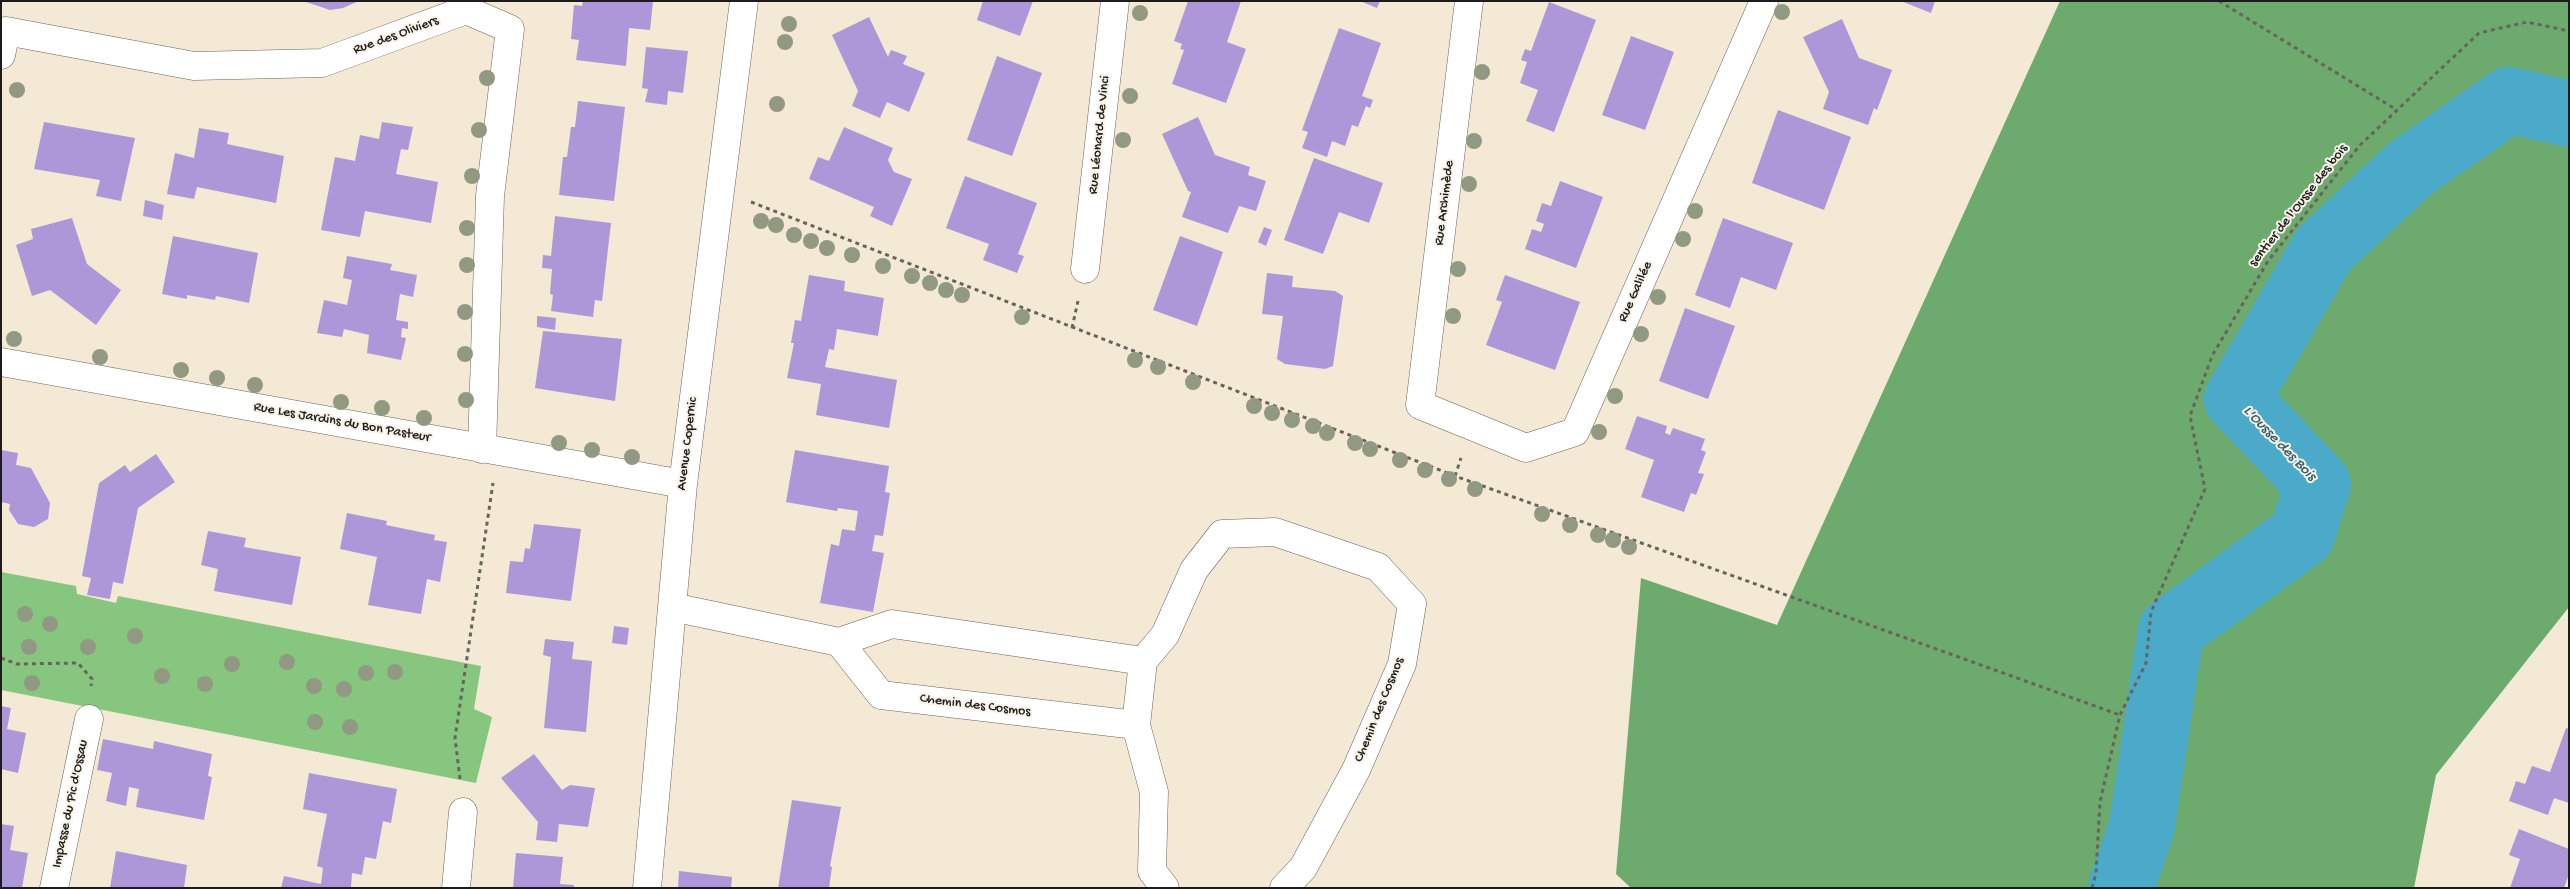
<!DOCTYPE html>
<meta charset="utf-8">
<style>
body{margin:0}
#map{position:relative;width:2570px;height:889px;overflow:hidden;background:#f4e9d4;font-family:"Gochi Hand",sans-serif}
canvas{display:block}
.frame{position:absolute;inset:0;border:2px solid #1c1c1c;pointer-events:none}
</style>
<div id="map">
<canvas width="2570" height="889"></canvas>
<div class="frame"></div>
</div>
<script>
const g = document.querySelector('canvas').getContext('2d');
g.lineJoin = 'round';
function paint(path, color) {
  g.fillStyle = color;
  g.fill(path, 'evenodd');
}
function shape(rows) {
  const path = new Path2D();
  for (const r of rows) {
    path.moveTo(r[0], r[1]);
    for (let i = 2; i < r.length; i += 2) path.lineTo(r[i], r[i + 1]);
  }
  return path;
}
function strokePath(path, color, width, dash) {
  g.strokeStyle = color;
  g.lineWidth = width;
  g.lineCap = dash ? 'butt' : 'round';
  g.setLineDash(dash || []);
  g.stroke(path);
}
function label(font, color, halo, rows, align = 'center') {
  g.font = font + ' "Gochi Hand",sans-serif';
  g.lineWidth = 4;
  g.setLineDash([]);
  g.textBaseline = 'middle';
  g.strokeStyle = halo;
  g.fillStyle = color;
  for (const [text, x, y, turn = 0] of rows) {
    g.save();
    g.translate(x, y);
    g.rotate((+turn || 0) * Math.PI / 180);
    g.textAlign = isNaN(turn) ? turn : align;
    if (halo) g.strokeText(text, 0, 0);
    g.fillText(text, 0, 0);
    g.restore();
  }
}
paint(shape([
 [1,572,76,586,77,594,116,603,118,596,481,666,474,709,492,717,476,783,1,690]
]), '#86c67e');
paint(shape([
 [2060,1,2569,1,2569,607,2436,775,2414,888,1631,888,1616,874,1641,578,1777,625]
]), '#6cab6d');
strokePath(shape([
 [2121,888,2142,826,2171,630,2302,535,2318,484,2237,399,2324,249,2411,168,2509,100,2569,114]
]), '#4baac9', 66);
paint(shape([
 [303,1,359,1,343,8,330,10],
 [583,1,653,1,650,30,629,28,626,66,576,60,579,40,571,39,574,5,582,6],
 [983,1,1033,1,1020,36,977,20],
 [1188,1,1241,1,1227,42,1246,49,1226,103,1172,84,1184,50,1180,49,1182,44,1174,41],
 [1360,1,1380,1,1377,8],
 [1901,1,1935,1,1931,13],
 [1549,2,1596,20,1554,132,1526,121,1538,90,1520,83,1527,62,1521,60,1525,49,1531,51],
 [869,17,888,57,891,50,907,56,903,64,925,73,909,112,887,102,880,118,852,106,858,91,832,35],
 [1842,19,1859,58,1892,70,1877,110,1874,108,1868,125,1823,109,1829,92,1803,37],
 [1339,28,1381,43,1362,96,1373,100,1370,108,1366,106,1358,127,1352,125,1345,146,1332,141,1327,157,1302,148,1308,132,1302,130],
 [1631,36,1674,52,1645,130,1602,115],
 [646,47,688,51,683,93,668,91,667,105,645,102,648,89,642,88],
 [997,56,1042,73,1012,156,967,140],
 [578,101,625,107,614,201,559,195,563,157,567,157,571,127,575,127],
 [1778,110,1851,137,1824,210,1752,183],
 [1198,117,1215,155,1250,167,1248,175,1266,181,1256,211,1239,206,1228,233,1182,217,1191,192,1188,191,1162,134],
 [44,122,135,138,121,201,96,196,100,180,34,169],
 [382,122,413,127,408,150,401,149,396,174,438,182,431,223,365,211,360,237,321,230,335,157,355,161,360,135,379,139],
 [844,127,893,148,888,160,894,172,912,179,892,226,870,216,874,207,809,179,818,157,829,161],
 [199,128,229,133,227,144,284,156,276,203,197,187,194,199,167,194,175,153,194,158],
 [1314,158,1383,183,1369,223,1339,212,1323,254,1284,240],
 [965,176,1037,203,1018,254,1024,256,1017,273,983,260,989,244,946,228],
 [1560,181,1603,197,1576,268,1525,249,1532,229,1541,232,1544,224,1536,221,1542,203,1551,206],
 [145,200,164,205,162,220,143,216],
 [555,216,611,223,602,301,595,300,593,317,551,311,553,295,550,294,552,269,542,268,543,255,551,256],
 [72,218,87,264,121,290,96,325,50,290,32,296,16,245,33,239,31,229],
 [1723,218,1793,243,1776,290,1741,277,1730,308,1695,295],
 [1264,227,1272,230,1266,246,1258,242],
 [173,236,258,253,249,303,216,296,215,300,187,295,187,299,162,294],
 [1180,236,1223,252,1197,326,1153,310],
 [347,256,392,264,390,270,417,275,413,297,400,294,396,320,408,322,408,329,402,328,401,337,406,338,401,360,367,353,369,335,344,329,342,337,317,333,324,300,347,305,352,280,343,278],
 [1267,273,1293,276,1292,287,1335,291,1343,296,1333,366,1325,369,1285,364,1277,359,1283,316,1262,314],
 [809,275,845,281,844,291,884,298,878,336,837,329,834,350,829,349,825,367,897,380,889,428,816,415,821,384,787,378,794,343,791,343,795,320,801,321],
 [1505,275,1580,302,1555,370,1486,345,1502,302,1496,300],
 [1685,308,1735,326,1708,399,1659,381],
 [537,316,556,318,555,330,537,327],
 [543,331,622,339,615,401,535,388],
 [1637,416,1667,426,1665,433,1670,435,1673,428,1705,439,1701,450,1706,452,1698,473,1704,474,1696,495,1691,493,1684,512,1641,497,1654,460,1625,449],
 [1,450,18,453,16,465,31,468,50,503,48,519,34,527,18,524,9,510,10,504,1,502],
 [795,450,889,466,885,492,890,493,883,536,875,535,872,551,884,553,873,612,820,603,831,544,839,546,842,529,855,531,858,511,838,508,837,511,786,502],
 [156,454,175,482,138,508,123,584,113,582,110,599,87,595,91,578,82,576,99,483,125,465,130,472],
 [347,513,387,521,386,525,435,535,434,540,447,542,440,582,427,579,421,614,368,605,377,557,340,549],
 [534,524,581,529,571,601,506,593,510,561,523,562,525,548,530,549],
 [208,531,246,538,244,547,301,557,292,605,214,591,218,569,201,565],
 [614,626,629,628,627,645,612,643],
 [545,639,574,642,572,659,592,661,586,732,544,728,551,657,543,655],
 [1,706,11,708,7,729,26,733,18,773,1,769],
 [2566,728,2569,729,2569,803,2554,798,2548,815,2509,801,2516,781,2525,784,2532,766,2550,772],
 [103,739,153,749,154,741,212,754,208,776,212,777,204,820,136,807,139,789,129,787,126,806,106,801,112,773,97,770],
 [534,754,562,790,570,785,595,788,588,827,559,824,557,842,536,840,538,822,501,778],
 [309,773,397,789,391,823,383,821,376,859,365,857,362,875,352,873,351,888,281,888,284,876,321,884,323,868,317,866,327,814,303,809],
 [792,800,841,807,830,866,832,867,829,888,778,888],
 [1,824,14,826,10,850,28,853,22,888,1,888],
 [2519,829,2569,849,2569,874,2564,888,2510,888,2520,859,2509,855],
 [116,851,187,865,184,888,110,888],
 [516,853,563,857,560,884,574,885,574,888,513,888],
 [679,871,732,877,731,888,678,888]
]), '#ae97d9');
const minor = shape([
 [1469,1,1420,405,1526,448,1575,432,1764,1],
 [1,55,6,31,194,66,322,63,466,10,510,29,490,196,482,449],
 [1085,269,1115,1],
 [1,362,683,484],
 [672,607,839,642,892,624,1143,661],
 [839,642,881,695,1136,725],
 [54,888,89,719],
 [456,888,463,812],
 [647,888,683,484,744,1],
 [1165,888,1152,871,1154,792,1136,725,1143,661,1165,635,1194,570,1222,534,1275,532,1378,567,1412,604,1402,664,1356,770,1303,868,1284,888]
]);
strokePath(minor, '#68645c', 29);
strokePath(shape([
 [2219,1,2397,110],
 [751,202,1455,476,2120,715],
 [1072,328,1078,301],
 [1455,476,1461,458],
 [1,658,17,664,78,663,92,679,91,686],
 [460,779,455,738,493,483],
 [2092,888,2096,873,2100,802,2120,715,2146,663,2151,612,2205,489,2190,416,2212,356,2268,261,2360,145,2479,33,2527,22,2569,31]
]), '#68645c', 3, [4, 4]);
strokePath(minor, '#fff', 28);
g.fillStyle = '#929982';
for (const [x, y] of [
 [1782,12],
 [1140,13],
 [789,24],
 [785,42],
 [1482,72],
 [487,78],
 [17,90],
 [1130,96],
 [777,104],
 [479,130],
 [1123,140],
 [1474,141],
 [472,176],
 [1469,184],
 [1695,211],
 [761,221],
 [776,225],
 [467,228],
 [794,235],
 [1683,239],
 [811,241],
 [827,248],
 [852,255],
 [467,265],
 [883,266],
 [1458,269],
 [912,276],
 [930,283],
 [946,290],
 [962,295],
 [1658,297],
 [465,312],
 [1453,316],
 [1022,317],
 [1641,334],
 [14,339],
 [465,354],
 [100,357],
 [1135,360],
 [1158,367],
 [181,370],
 [217,378],
 [1193,382],
 [255,385],
 [1615,396],
 [466,400],
 [341,402],
 [1254,406],
 [382,408],
 [1272,413],
 [424,418],
 [1292,420],
 [1313,426],
 [1599,432],
 [1327,433],
 [559,443],
 [1355,443],
 [1370,449],
 [592,450],
 [632,457],
 [1400,460],
 [1425,470],
 [1449,479],
 [1475,489],
 [1542,514],
 [1570,525],
 [1598,535],
 [1613,540],
 [1629,547],
 [25,614],
 [50,624],
 [135,636],
 [29,647],
 [88,647],
 [287,662],
 [232,664],
 [395,672],
 [366,673],
 [162,676],
 [32,683],
 [205,684],
 [314,686],
 [344,689],
 [315,722],
 [350,727]
]) {
  g.beginPath();
  g.arc(x, y, 8, 0, 2 * Math.PI);
  g.fill();
}
label('14px', '#1c1c1c', '#f7f3e8', [
 ["Rue des Oliviers",396,36,-20],
 ["Rue Léonard de Vinci",1100,135,-84],
 ["Rue Archimède",1445,203,-83],
 ["sentier de l'Ousse des bois",2299,206,-52],
 ["Rue Galilée",1636,292,-66],
 ["Rue Les Jardins du Bon Pasteur",342,423,10],
 ["Avenue Copernic",688,444,-83],
 ["Chemin des Cosmos",975,706,7],
 ["Chemin des Cosmos",1380,710,-68],
 ["Impasse du Pic d'Ossau",71,804,-78]
]);
label('italic 15px', '#315c6a', '#f7f3e8', [
 ["L'Ousse des Bois",2279,444,46]
]);
</script>
